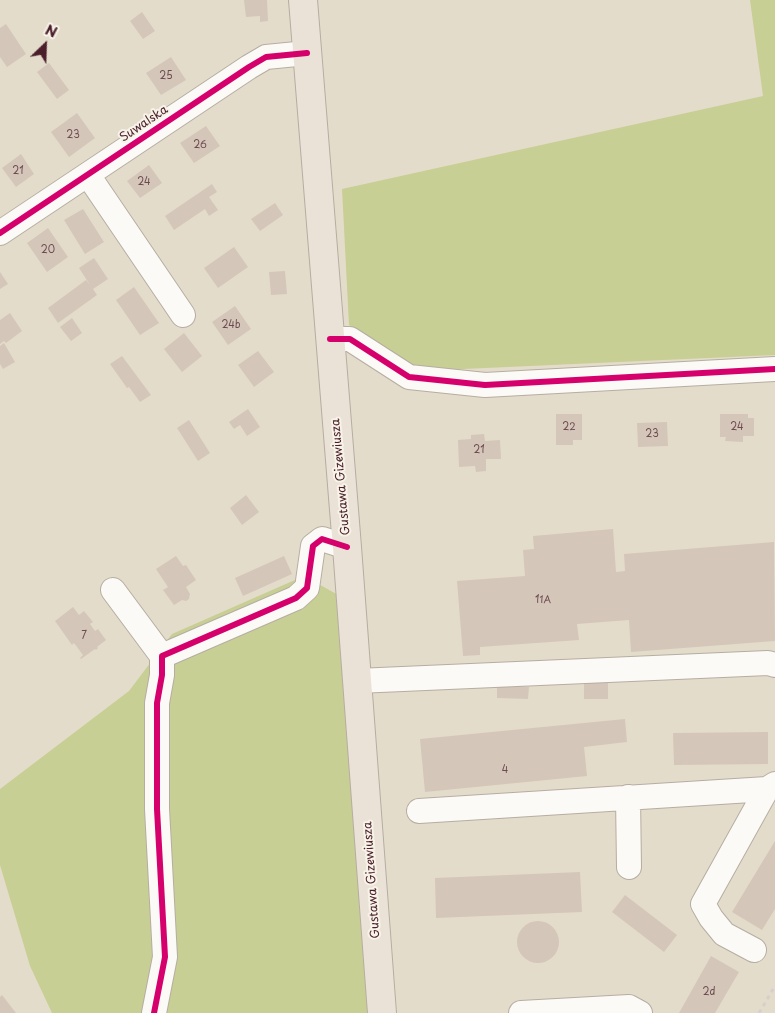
<!DOCTYPE html>
<style>
body{margin:0}
#map{position:relative;width:775px;height:1013px;overflow:hidden;background:#e4dcca;font-family:"Playpen Sans",sans-serif}
canvas{display:block}
.north{position:absolute;left:20px;top:20px;width:50px;height:50px;-webkit-text-stroke:4px #f7f3e8;paint-order:stroke;rotate:24deg;font-size:14px;font-weight:700;line-height:20px;text-align:center;color:#4a1f2b}
.north::after{content:'';display:block;margin:auto;width:18px;height:22px;background:#4a1f2b;clip-path:polygon(50% 0,100% 100%,50% 72%,0 100%)}
</style>
<div id="map">
<canvas width="775" height="1013"></canvas>
<div class="north">N</div>
</div>
<script>
const g = document.querySelector('canvas').getContext('2d');
g.lineJoin = 'round';
function paint(path, color) {
  g.fillStyle = color;
  g.fill(path, 'evenodd');
}
function shape(rows) {
  const path = new Path2D();
  for (const r of rows) {
    if (r.length === 3) {
      path.moveTo(r[0] + r[2], r[1]);
      path.arc(r[0], r[1], r[2], 0, 2 * Math.PI);
      continue;
    }
    path.moveTo(r[0], r[1]);
    for (let i = 2; i < r.length; i += 2) path.lineTo(r[i], r[i + 1]);
  }
  return path;
}
function strokePath(path, color, width, dash) {
  g.strokeStyle = color;
  g.lineWidth = width;
  g.lineCap = dash ? 'butt' : 'round';
  g.setLineDash(dash || []);
  g.stroke(path);
}
function label(font, color, halo, rows, align = 'center') {
  g.font = font + ' "Playpen Sans",sans-serif';
  g.lineWidth = 4;
  g.setLineDash([]);
  g.textBaseline = 'middle';
  g.strokeStyle = halo;
  g.fillStyle = color;
  for (const [text, x, y, turn = 0] of rows) {
    g.save();
    g.translate(x, y);
    g.rotate((+turn || 0) * Math.PI / 180);
    g.textAlign = isNaN(turn) ? turn : align;
    if (halo) g.strokeText(text, 0, 0);
    g.fillText(text, 0, 0);
    g.restore();
  }
}
paint(shape([
 [750,0,775,0,775,355,419,371,349,325,342,189,763,96],
 [304,576,340,596,370,1013,52,1013,30,966,0,865,0,789,129,691,172,634]
]), '#c8cf94');
paint(shape([
 [244,0,267,0,268,21,260,22,260,16,246,17],
 [142,12,155,31,143,39,130,21],
 [6,24,26,54,7,67,0,57,0,28],
 [171,57,186,80,161,95,146,73],
 [49,63,69,90,57,99,37,72],
 [77,113,95,138,69,157,51,132],
 [206,126,220,146,194,163,180,143],
 [21,154,34,174,16,187,2,168],
 [149,165,162,183,140,198,127,181],
 [212,184,217,192,209,197,218,210,209,216,205,209,174,230,165,216],
 [275,203,283,215,260,231,251,219],
 [83,209,104,242,85,254,64,220],
 [48,228,68,257,47,272,27,243],
 [234,247,248,267,218,288,204,268],
 [94,258,108,279,93,289,97,295,58,323,48,308,86,280,90,285,79,268],
 [285,271,287,294,271,295,269,272],
 [0,272,8,284,0,289],
 [134,287,159,323,140,335,116,300],
 [235,306,251,329,228,345,212,322],
 [10,313,22,331,6,343,4,341,0,344,0,320],
 [72,318,82,333,71,341,60,327],
 [184,333,202,356,182,372,164,349],
 [4,343,15,362,3,369,0,364,0,346],
 [258,351,274,372,254,387,238,365],
 [122,356,151,395,140,402,129,387,127,388,110,364],
 [248,409,260,427,247,436,240,425,234,429,229,422],
 [556,414,582,414,582,440,573,440,573,445,556,445],
 [720,414,748,414,748,418,754,418,754,436,743,436,743,442,725,441,726,437,720,437],
 [189,420,210,453,198,461,177,428],
 [667,422,668,446,638,447,637,423],
 [484,434,485,441,500,440,501,459,486,459,486,471,476,472,475,466,459,467,458,440,471,439,471,435],
 [246,495,259,512,242,525,230,508],
 [613,529,616,572,625,571,624,554,774,542,775,641,631,652,629,620,577,624,579,640,480,647,480,655,463,656,457,581,525,576,523,550,534,549,533,536],
 [176,556,183,566,186,565,196,580,186,587,190,594,189,599,186,601,182,600,174,605,163,590,168,587,156,569],
 [284,556,292,574,243,596,235,578],
 [73,607,79,615,84,611,93,622,90,624,95,631,98,629,106,640,97,647,98,648,96,650,95,649,81,659,80,658,83,655,74,643,72,645,55,621],
 [608,682,608,699,584,699,584,683],
 [497,686,529,687,528,699,497,698],
 [625,719,627,742,584,747,587,776,425,792,420,739],
 [768,732,768,764,674,765,673,733],
 [775,841,775,909,762,930,732,912],
 [580,872,582,912,436,918,435,878],
 [625,895,677,935,664,952,612,912],
 [538,942,21],
 [711,956,739,972,715,1013,679,1013],
 [2,995,16,1013,0,1013,0,997]
]), '#d5c6ba');
const minor = shape([
 [88,175,183,315],
 [0,233,249,67,266,57,307,53],
 [330,339,350,339,409,377,485,385,775,369],
 [113,590,162,656],
 [357,681,768,663,775,665],
 [628,797,629,867],
 [419,811,767,789,775,784],
 [754,950,724,934,711,918,703,904,767,789],
 [154,1013,165,957,157,809,157,703,162,675,162,656,296,598,307,588,313,546,322,539,347,547],
 [521,1013,629,1007,640,1013]
]);
const major = shape([
 [303,0,347,547,382,1013]
]);
strokePath(minor, '#b6ada2', 26);
strokePath(major, '#b6ada2', 30);
strokePath(shape([
 [759,1013,775,986]
]), '#d5d0cd', 3, [4, 4]);
strokePath(minor, '#fbfaf7', 24);
strokePath(major, '#ebe2d7', 28);
strokePath(shape([
 [0,233,249,67,266,57,307,53],
 [330,339,350,339,409,377,485,385,775,369],
 [154,1013,165,957,157,809,157,703,162,675,162,656,296,598,307,588,313,546,322,539,347,547]
]), '#d6006c', 6);
label('10px', '#6e4a50', null, [
 ["25",166,76],
 ["23",73,135],
 ["26",200,145],
 ["21",18,171],
 ["24",144,182],
 ["20",48,250],
 ["24b",231,325],
 ["22",569,427],
 ["24",737,427],
 ["23",652,434],
 ["21",479,450],
 ["11A",543,600],
 ["7",84,636],
 ["4",505,770],
 ["2d",709,992]
]);
label('12px', '#4a1f2b', '#f7f3e8', [
 ["Suwalska",144,124,-34],
 ["Gustawa Gizewiusza",341,477,-95],
 ["Gustawa Gizewiusza",372,880,-94]
]);
</script>
